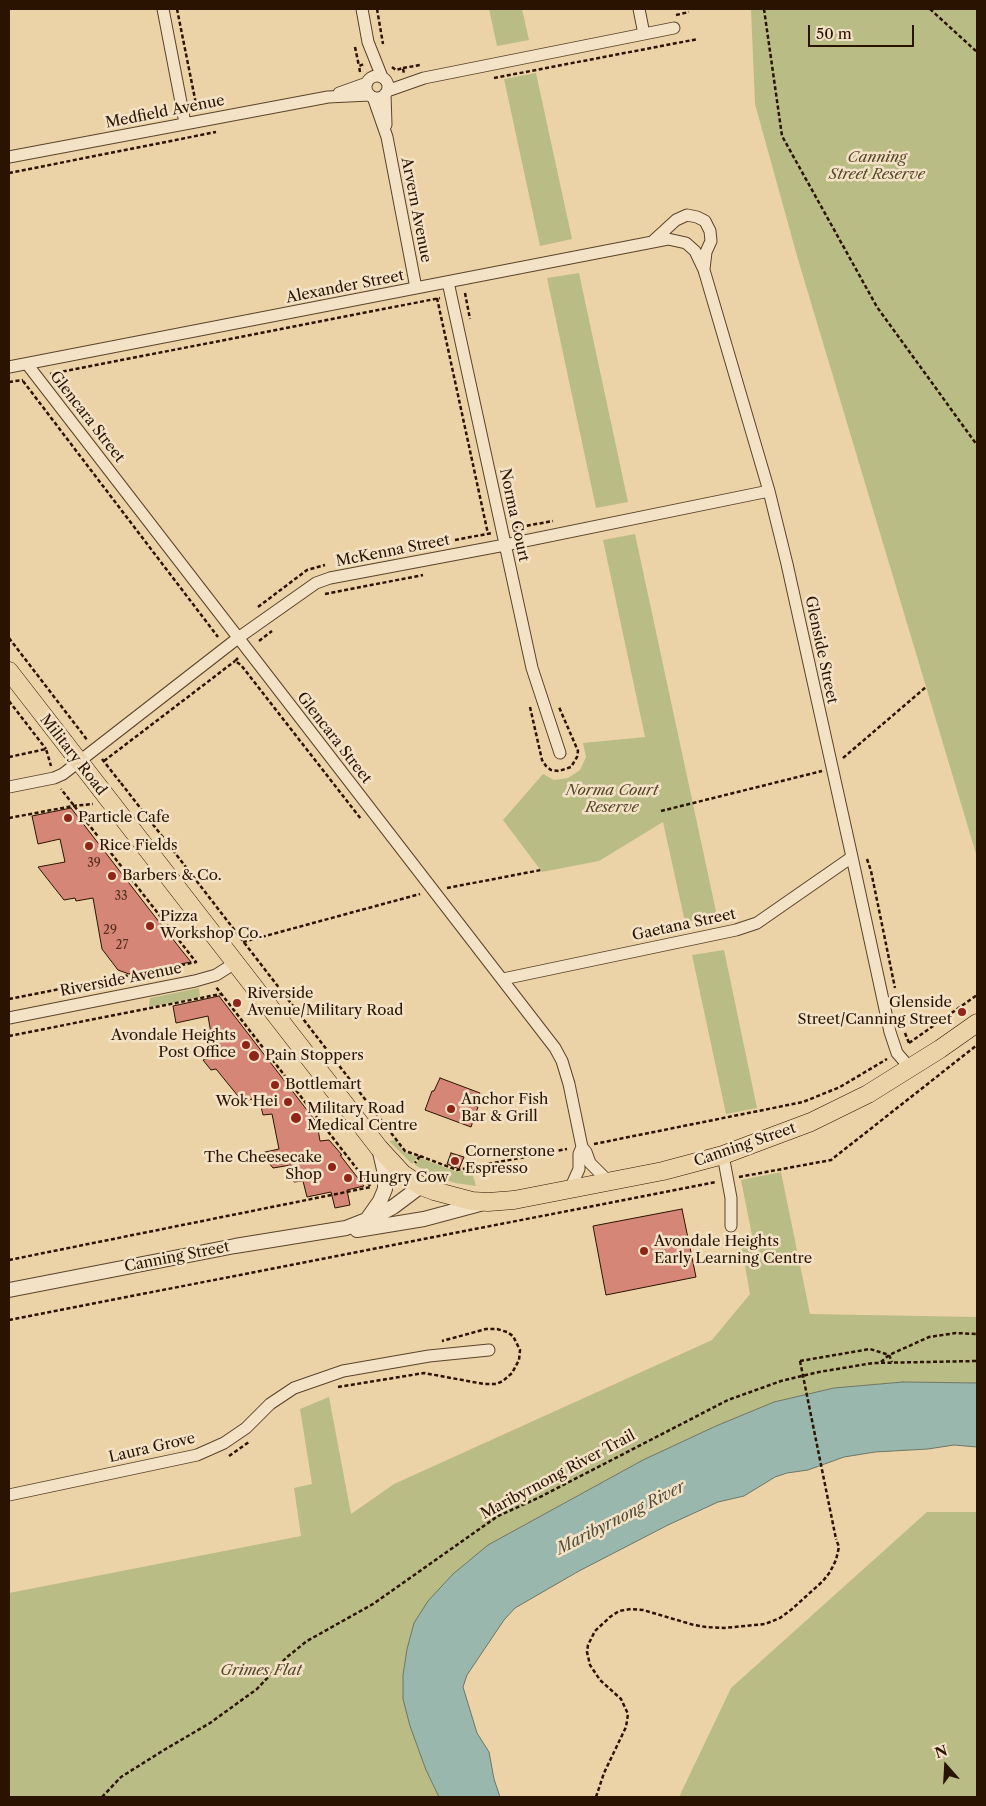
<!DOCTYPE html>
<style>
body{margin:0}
#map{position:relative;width:986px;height:1806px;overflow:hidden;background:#ecd3a7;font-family:"Libre Caslon Text",serif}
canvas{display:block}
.frame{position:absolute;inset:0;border:10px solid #2a1300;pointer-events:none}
.north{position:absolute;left:921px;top:1741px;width:50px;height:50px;-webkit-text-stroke:4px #f3e2c6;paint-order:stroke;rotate:341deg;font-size:14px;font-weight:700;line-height:20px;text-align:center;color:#2a1300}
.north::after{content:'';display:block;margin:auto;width:18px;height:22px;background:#2a1300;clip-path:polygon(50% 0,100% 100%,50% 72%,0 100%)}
.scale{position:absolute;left:808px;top:25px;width:106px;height:22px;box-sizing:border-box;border:2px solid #2a1300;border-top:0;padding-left:6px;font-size:15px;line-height:18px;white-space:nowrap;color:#2a1300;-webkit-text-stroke:4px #f3e2c6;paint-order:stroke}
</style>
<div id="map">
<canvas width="986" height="1806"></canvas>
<div class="frame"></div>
<div class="north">N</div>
<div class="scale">50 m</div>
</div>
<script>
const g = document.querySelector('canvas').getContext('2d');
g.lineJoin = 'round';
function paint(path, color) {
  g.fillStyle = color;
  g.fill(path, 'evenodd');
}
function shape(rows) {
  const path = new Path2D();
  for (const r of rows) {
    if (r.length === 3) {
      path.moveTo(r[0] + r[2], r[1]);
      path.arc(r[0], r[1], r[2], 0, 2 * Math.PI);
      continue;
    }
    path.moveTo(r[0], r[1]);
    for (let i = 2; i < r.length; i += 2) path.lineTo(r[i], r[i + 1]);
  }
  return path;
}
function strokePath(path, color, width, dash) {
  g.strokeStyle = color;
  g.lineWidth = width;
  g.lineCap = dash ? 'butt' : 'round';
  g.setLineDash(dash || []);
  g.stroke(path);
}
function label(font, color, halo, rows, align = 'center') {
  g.font = font + ' "Libre Caslon Text",serif';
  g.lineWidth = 5;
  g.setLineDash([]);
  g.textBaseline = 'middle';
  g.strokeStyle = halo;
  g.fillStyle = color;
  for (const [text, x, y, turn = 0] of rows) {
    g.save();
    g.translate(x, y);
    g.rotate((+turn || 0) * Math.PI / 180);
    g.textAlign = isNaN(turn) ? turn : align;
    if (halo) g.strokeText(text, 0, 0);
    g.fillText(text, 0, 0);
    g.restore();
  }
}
paint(shape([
 [489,9,522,9,529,40,497,46],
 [751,9,977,9,977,857,797,256,755,104],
 [536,73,572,239,540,246,504,79],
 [579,273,628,502,596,508,547,278],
 [635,534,717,916,685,922,663,822,599,861,542,872,503,820,543,774,554,780,568,778,580,770,586,757,583,743,645,737,603,540],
 [724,950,757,1108,726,1114,692,955],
 [199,988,200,997,149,1007,150,998],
 [395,1140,404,1152,417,1157,412,1164,389,1141],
 [420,1158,457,1172,471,1169,476,1186,455,1183,431,1175,415,1165],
 [781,1172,810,1314,977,1317,977,1383,903,1382,834,1388,774,1402,716,1426,643,1460,488,1545,414,1623,407,1649,403,1675,426,1770,439,1797,9,1797,9,1593,301,1536,294,1488,312,1484,300,1409,329,1397,351,1514,394,1484,712,1340,750,1294,741,1243,753,1240,741,1180],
 [927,1512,977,1512,977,1797,679,1797,731,1688]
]), '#babc85');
const water = shape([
 [903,1382,977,1383,977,1447,954,1445,928,1449,875,1452,844,1457,808,1470,787,1473,775,1477,744,1496,718,1502,668,1525,579,1571,515,1608,504,1620,467,1675,463,1687,477,1733,489,1752,494,1779,500,1797,439,1797,426,1770,410,1726,403,1699,403,1675,407,1649,414,1623,428,1601,453,1574,488,1545,643,1460,716,1426,774,1402,834,1388,903,1382]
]);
paint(water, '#99b7ac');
strokePath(water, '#6d7567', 1);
const building = shape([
 [71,808,156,918,191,962,129,974,118,970,102,949,93,898,76,901,75,898,64,900,38,867,65,862,60,839,38,844,32,816,71,808],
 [219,996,317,1123,320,1141,329,1140,342,1155,340,1155,364,1186,347,1190,350,1205,335,1208,331,1192,307,1197,303,1181,294,1182,291,1165,273,1168,261,1153,279,1149,272,1114,263,1115,259,1098,242,1101,216,1069,211,1070,203,1060,215,1057,208,1016,176,1023,173,1006,219,996],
 [440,1078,480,1093,475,1106,478,1107,471,1127,425,1110,432,1091,434,1091,440,1078],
 [451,1153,464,1157,459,1169,447,1164,451,1153],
 [682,1209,696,1277,606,1295,593,1226,682,1209]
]);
paint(building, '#d58677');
strokePath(building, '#2a1300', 1);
const minor = shape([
 [163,9,185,123],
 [362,9,368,42,382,77],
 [639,9,644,34],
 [377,87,11],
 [387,91,424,78,674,28],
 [339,93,367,83],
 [385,94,386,125],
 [373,97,387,137,416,288],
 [9,157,328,97,370,95],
 [652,242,676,220,687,215,697,217,705,221,710,231,711,241,706,252,704,269],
 [448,282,532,668,560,753],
 [27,364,555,1048,562,1061,569,1084,582,1147,586,1152,590,1163,608,1181],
 [9,367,668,239,686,243,695,251,704,270,769,491,787,564,852,857,890,1032,897,1053,910,1068],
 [9,787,54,778,63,774,238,638,316,583,330,578,505,545,769,491],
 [503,979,736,930,757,923,852,857],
 [9,1018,195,981,216,975,235,963],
 [723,1155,731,1198,731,1226],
 [570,1189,579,1169,579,1154,582,1147],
 [9,1495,197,1455,224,1443,246,1428,270,1404,294,1388,343,1371,429,1356,489,1350]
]);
const tertiary = shape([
 [368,1218,380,1201,385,1189,385,1174,379,1148],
 [357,1230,424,1219,480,1204],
 [9,1290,235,1246,346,1228,374,1217,393,1207,421,1186]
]);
const primary = shape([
 [9,671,379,1148,403,1174,421,1186,434,1191,472,1201,488,1202,514,1200,663,1171,723,1155,811,1122,868,1094,940,1049,977,1023]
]);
strokePath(minor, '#5a432a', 13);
strokePath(tertiary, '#5a432a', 16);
strokePath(primary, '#2a1300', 19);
strokePath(shape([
 [177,9,197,109],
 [377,9,383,44],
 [764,9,782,136,877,307,977,445],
 [930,9,977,52],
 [676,15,689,12],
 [355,47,359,66],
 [392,67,396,70,403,68,404,74],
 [403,68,420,65],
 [360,72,359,66,364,64],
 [494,78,698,39],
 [9,173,216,132],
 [465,293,470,319],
 [437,298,488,534],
 [50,374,440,298],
 [23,381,218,637],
 [9,382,23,380],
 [514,528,553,521],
 [455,540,492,533],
 [325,594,423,575],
 [258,607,307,570,325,565],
 [9,638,88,741],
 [259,641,272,631],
 [238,658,235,661,241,665,361,819],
 [9,701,46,749],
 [530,707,542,760,546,766,551,770,559,771,571,767,577,757,578,751,559,707],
 [9,757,46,749,51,766],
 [843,758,926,687],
 [102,759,120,782],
 [104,761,235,661],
 [121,783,405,1151,420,1156,415,1163],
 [661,811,822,771],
 [9,818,73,806,93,804],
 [867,859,871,871,895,988],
 [447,888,541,870],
 [243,942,420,894],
 [9,999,196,962,61,789],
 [905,1033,909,1043],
 [9,1036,221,994],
 [909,1043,977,995],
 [594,1144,803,1102,840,1087,887,1059],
 [420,1156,457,1170,567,1149],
 [739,1177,831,1160,977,1045],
 [9,1260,371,1187,216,987],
 [9,1320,716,1182],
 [800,1361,870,1349,889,1355,892,1362],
 [881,1362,889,1355,929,1337,956,1333,977,1334],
 [338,1387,424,1373,484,1384,496,1384,503,1381,512,1373,519,1360,520,1350,513,1336,507,1332,497,1329,486,1329,442,1341],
 [229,1456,249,1442],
 [102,1797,121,1777,164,1750,210,1723,257,1689,287,1657,307,1641,373,1604,498,1516,538,1498,728,1400,781,1381,819,1372,873,1363,977,1361],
 [596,1797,604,1773,626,1727,628,1714,621,1699,600,1680,590,1665,587,1652,588,1645,595,1631,610,1617,619,1611,631,1609,643,1610,694,1625,706,1627,724,1628,765,1624,780,1618,792,1609,823,1581,830,1572,836,1560,839,1547,836,1539]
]), '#2a1300', 2.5, [4, 2.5]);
strokePath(minor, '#f3e2c6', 11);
strokePath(tertiary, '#f3e2c6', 14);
strokePath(primary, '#ecd3a7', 18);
strokePath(shape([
 [800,1361,836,1539]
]), '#2a1300', 2.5, [4, 2.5]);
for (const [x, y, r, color] of [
 [68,818,5,"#8f2418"],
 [89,846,5,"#8f2418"],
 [112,876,5,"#8f2418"],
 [150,926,5,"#8f2418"],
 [237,1003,5,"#8f2418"],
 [962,1012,5,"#8f2418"],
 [246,1045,5,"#8f2418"],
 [254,1056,6,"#8f2418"],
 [275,1085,5,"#8f2418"],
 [288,1102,5,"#8f2418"],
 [451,1109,5,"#8f2418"],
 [296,1118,6,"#8f2418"],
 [455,1161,5,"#8f2418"],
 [332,1167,5,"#8f2418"],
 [348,1178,5,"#8f2418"],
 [644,1251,5,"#8f2418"]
]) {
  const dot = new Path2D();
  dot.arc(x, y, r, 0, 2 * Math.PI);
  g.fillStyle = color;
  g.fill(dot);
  strokePath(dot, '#f3e2c6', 2);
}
label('12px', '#55301e', null, [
 ["39",94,864],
 ["33",121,897],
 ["29",110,931],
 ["27",122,946]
]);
label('15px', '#2a1300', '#f3e2c6', [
 ["Medfield Avenue",165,112,-11],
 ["Arvern Avenue",416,210,79],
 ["Alexander Street",345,287,-11],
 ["Glencara Street",87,417,52],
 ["Norma Court",514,515,78],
 ["McKenna Street",393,551,-11],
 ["Glenside Street",821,650,78],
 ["Glencara Street",334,738,52],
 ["Military Road",73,755,52],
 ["Gaetana Street",684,925,-12],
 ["Riverside Avenue",121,980,-11],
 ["Canning Street",745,1145,-19],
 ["Canning Street",177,1257,-11],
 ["Laura Grove",152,1448,-13],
 ["Maribyrnong River Trail",558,1475,-28]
]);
label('italic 15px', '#554628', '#f3e2c6', [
 ["Canning",877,158],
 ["Street Reserve",877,175],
 ["Norma Court",612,791],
 ["Reserve",612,808],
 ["Grimes Flat",261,1671]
]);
label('15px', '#2a1300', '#f3e2c6', [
 ["Particle Cafe",78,818],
 ["Rice Fields",99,846],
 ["Barbers & Co.",122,876],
 ["Pizza",160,917],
 ["Workshop Co.",160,934],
 ["Riverside",247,994],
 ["Avenue/Military Road",247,1011],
 ["Glenside",952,1003,"right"],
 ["Street/Canning Street",952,1020,"right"],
 ["Avondale Heights",236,1036,"right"],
 ["Post Office",236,1053,"right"],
 ["Pain Stoppers",265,1056],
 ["Bottlemart",285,1085],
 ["Anchor Fish",461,1100],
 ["Bar & Grill",461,1117],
 ["Wok Hei",278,1102,"right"],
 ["Military Road",307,1109],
 ["Medical Centre",307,1126],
 ["Cornerstone",465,1152],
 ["Espresso",465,1169],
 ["The Cheesecake",322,1158,"right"],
 ["Shop",322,1175,"right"],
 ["Hungry Cow",358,1178],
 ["Avondale Heights",654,1242],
 ["Early Learning Centre",654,1259]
], 'left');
label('italic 16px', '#514c3c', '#f3e2c6', [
 ["Maribyrnong River",621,1518,-27]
]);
</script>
